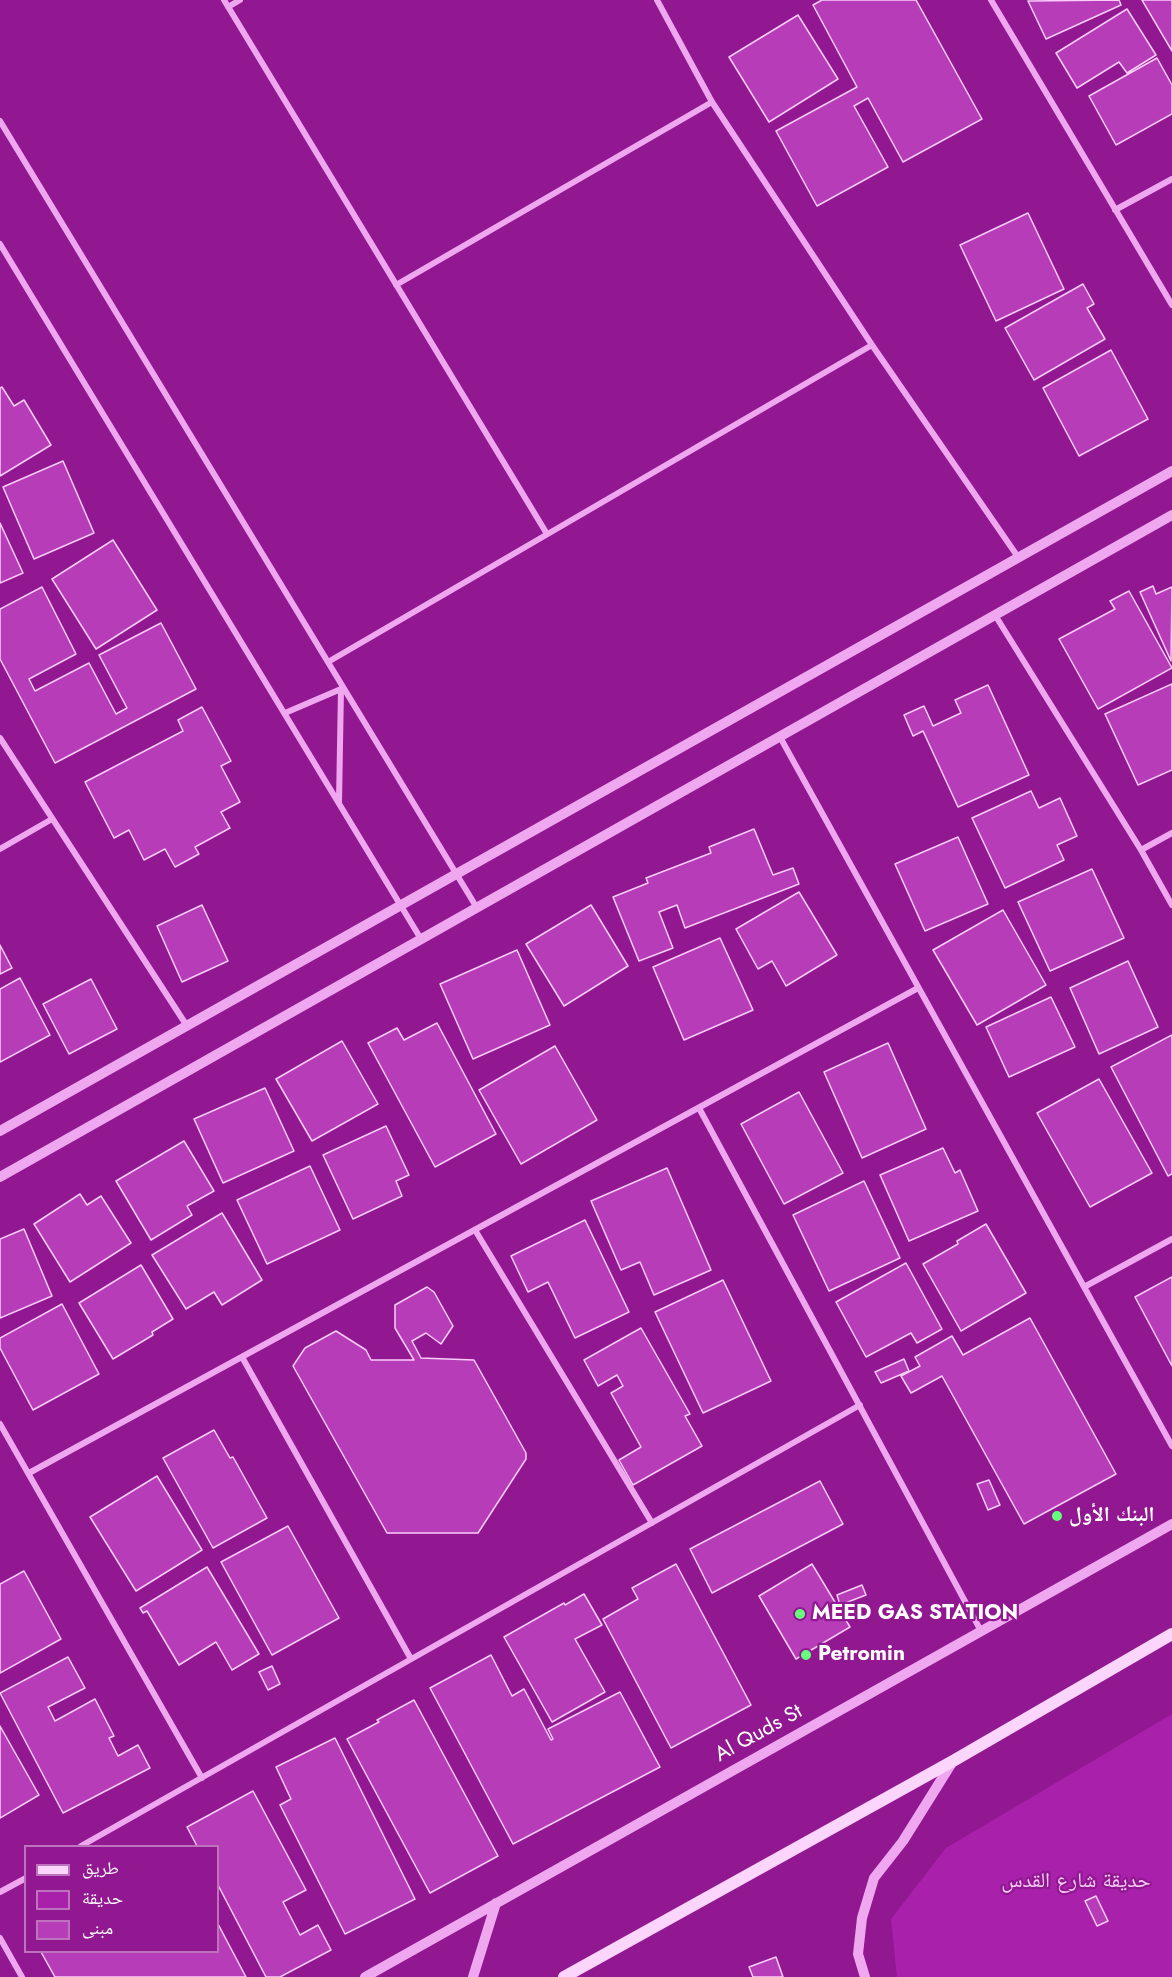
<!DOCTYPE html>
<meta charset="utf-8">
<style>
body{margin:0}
#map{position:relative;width:1172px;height:1977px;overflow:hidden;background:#911891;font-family:Jost,"Noto Naskh Arabic",sans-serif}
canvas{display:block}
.legend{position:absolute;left:24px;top:1845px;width:195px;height:108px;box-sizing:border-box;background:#911891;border:2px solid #bd74bd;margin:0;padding:8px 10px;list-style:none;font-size:18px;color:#fff}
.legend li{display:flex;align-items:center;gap:12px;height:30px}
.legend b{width:30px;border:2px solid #bd74bd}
</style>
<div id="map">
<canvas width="1172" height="1977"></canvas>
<ul class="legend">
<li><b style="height:8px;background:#fbd5fb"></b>طريق</li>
<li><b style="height:16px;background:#a921ab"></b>حديقة</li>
<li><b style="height:16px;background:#b73db8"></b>مبنى</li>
</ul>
</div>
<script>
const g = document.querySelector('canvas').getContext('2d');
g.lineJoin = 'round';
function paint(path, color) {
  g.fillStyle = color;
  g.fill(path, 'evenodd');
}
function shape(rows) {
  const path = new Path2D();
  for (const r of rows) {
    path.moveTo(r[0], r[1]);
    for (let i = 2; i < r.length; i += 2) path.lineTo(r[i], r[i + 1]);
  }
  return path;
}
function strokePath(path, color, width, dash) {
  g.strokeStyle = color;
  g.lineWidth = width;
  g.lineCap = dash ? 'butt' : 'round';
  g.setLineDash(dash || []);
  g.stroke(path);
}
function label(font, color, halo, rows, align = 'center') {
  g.font = font + ' Jost,"Noto Naskh Arabic",sans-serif';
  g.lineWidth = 4.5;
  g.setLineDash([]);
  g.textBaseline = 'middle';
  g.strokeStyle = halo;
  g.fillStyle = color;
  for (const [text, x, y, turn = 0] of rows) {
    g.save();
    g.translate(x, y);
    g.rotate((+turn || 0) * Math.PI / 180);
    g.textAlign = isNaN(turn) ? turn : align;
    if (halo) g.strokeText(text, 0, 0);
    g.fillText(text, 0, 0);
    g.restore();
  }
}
paint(shape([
 [1172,1714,1172,1977,897,1977,891,1919,946,1848]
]), '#a921ab');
const building = shape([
 [822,0,916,0,982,119,903,162,868,98,854,106,888,167,817,206,776,131,857,87,813,5,822,0],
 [1119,0,1121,5,1046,39,1028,1,1119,0],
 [1142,0,1172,0,1172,51,1142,0],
 [1127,9,1156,55,1127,73,1119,62,1077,88,1056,53,1127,9],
 [798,15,838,79,769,122,729,57,798,15],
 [1157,58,1172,85,1172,114,1116,145,1089,96,1157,58],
 [1028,213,1064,289,996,321,960,245,1028,213],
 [1083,284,1094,304,1087,308,1105,339,1034,380,1005,328,1083,284],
 [1111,350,1148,419,1079,456,1043,388,1111,350],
 [2,387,14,406,24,400,51,445,0,476,0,388,2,387],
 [63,461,94,533,34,559,3,487,63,461],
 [0,523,23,573,0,583,0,523],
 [113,540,157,610,96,649,52,579,113,540],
 [1153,586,1156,594,1172,587,1171,661,1140,592,1153,586],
 [42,587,76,654,29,679,35,691,89,663,116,714,127,708,99,655,161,623,196,689,55,763,0,659,0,609,42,587],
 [1129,591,1172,668,1098,709,1059,639,1115,609,1110,601,1129,591],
 [1172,684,1172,770,1138,785,1105,714,1172,684],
 [988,685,1029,775,958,807,923,731,913,736,904,715,924,706,933,726,961,713,955,700,988,685],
 [202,707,231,761,221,766,240,802,221,812,230,828,195,847,199,854,175,867,165,849,144,860,129,830,114,838,85,782,183,731,178,720,202,707],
 [1031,791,1039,808,1060,798,1077,836,1057,845,1064,860,1005,888,972,818,1031,791],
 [754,829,773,875,793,868,799,884,685,928,677,905,659,912,673,948,639,961,613,897,648,883,646,878,711,853,709,847,754,829],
 [958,837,988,904,925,931,895,864,958,837],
 [1092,869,1124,938,1050,971,1018,902,1092,869],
 [799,892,837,955,786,986,772,961,758,969,736,929,799,892],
 [202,905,228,961,182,982,157,926,202,905],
 [591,905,628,966,564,1006,526,944,591,905],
 [1003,910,1046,985,977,1025,933,950,1003,910],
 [720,938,753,1010,684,1040,653,967,720,938],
 [0,945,12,968,0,974,0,945],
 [517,950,550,1025,473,1059,440,984,517,950],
 [1128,961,1158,1027,1099,1054,1070,988,1128,961],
 [20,978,50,1035,0,1062,0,989,20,978],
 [91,979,117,1029,69,1054,43,1004,91,979],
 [1051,997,1075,1047,1009,1077,986,1027,1051,997],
 [437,1023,496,1134,435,1167,368,1043,397,1028,404,1040,437,1023],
 [1172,1035,1172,1174,1168,1176,1111,1067,1172,1035],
 [342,1041,378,1104,312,1141,276,1079,342,1041],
 [888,1043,926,1129,862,1158,824,1072,888,1043],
 [555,1046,597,1120,521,1164,479,1090,555,1046],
 [1099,1079,1152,1173,1090,1207,1037,1113,1099,1079],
 [265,1088,294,1151,223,1183,194,1119,265,1088],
 [799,1092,843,1173,784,1204,741,1124,799,1092],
 [386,1126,409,1175,396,1181,402,1196,353,1219,323,1155,386,1126],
 [184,1141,214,1191,187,1206,192,1215,151,1240,116,1181,184,1141],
 [943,1148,955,1173,960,1170,978,1211,909,1241,880,1175,943,1148],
 [310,1166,340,1230,267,1264,237,1200,310,1166],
 [667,1168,711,1270,654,1295,640,1262,621,1270,591,1201,667,1168],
 [864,1181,900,1258,829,1291,793,1215,864,1181],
 [80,1194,87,1205,101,1196,131,1243,70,1282,34,1224,80,1194],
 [222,1213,262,1280,222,1305,214,1292,186,1309,152,1255,222,1213],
 [585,1220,629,1312,575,1338,548,1282,528,1292,511,1256,585,1220],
 [986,1224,1026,1293,961,1331,923,1264,958,1244,957,1241,986,1224],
 [24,1229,52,1296,0,1318,0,1239,24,1229],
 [906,1263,942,1329,917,1343,911,1333,866,1357,836,1302,906,1263],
 [141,1265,173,1319,152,1332,153,1335,113,1359,79,1303,141,1265],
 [1172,1277,1172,1366,1135,1297,1172,1277],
 [723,1280,771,1381,703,1413,655,1312,723,1280],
 [427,1287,434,1292,453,1326,441,1344,426,1333,412,1341,421,1358,474,1360,526,1453,526,1459,478,1533,387,1533,293,1366,305,1348,336,1331,366,1350,371,1360,414,1360,395,1328,395,1305,427,1287],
 [62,1304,99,1374,33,1410,0,1348,0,1338,62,1304],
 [1030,1318,1116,1474,1024,1524,942,1376,911,1393,901,1376,920,1366,915,1357,952,1336,963,1355,1030,1318],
 [641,1328,690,1414,685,1416,702,1446,633,1485,619,1460,641,1447,611,1393,623,1386,617,1375,598,1386,584,1360,641,1328],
 [904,1359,909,1371,881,1383,875,1372,904,1359],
 [214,1430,230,1458,233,1457,267,1518,213,1548,163,1458,214,1430],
 [157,1476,202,1550,136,1591,90,1517,157,1476],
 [989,1480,1000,1505,988,1510,977,1484,989,1480],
 [820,1481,843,1524,712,1593,690,1549,820,1481],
 [288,1526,339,1618,272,1655,221,1562,288,1526],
 [676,1564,751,1705,671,1748,603,1619,638,1599,632,1588,676,1564],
 [812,1564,850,1627,796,1659,759,1596,812,1564],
 [207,1567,259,1654,232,1670,216,1642,179,1665,147,1611,143,1613,140,1608,207,1567],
 [24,1571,61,1639,0,1673,0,1584,24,1571],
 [862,1585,866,1595,840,1605,837,1595,862,1585],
 [584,1594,602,1625,575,1639,605,1692,552,1722,504,1637,564,1603,565,1605,584,1594],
 [491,1655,512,1696,524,1689,551,1740,553,1739,548,1729,620,1692,660,1767,513,1844,430,1688,491,1655],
 [68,1657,85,1688,48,1707,55,1721,95,1699,114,1736,109,1738,118,1756,138,1745,150,1768,63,1813,0,1693,68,1657],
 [272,1666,280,1684,268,1690,259,1672,272,1666],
 [414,1700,498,1856,430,1893,347,1739,379,1722,377,1720,414,1700],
 [0,1726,39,1795,0,1818,0,1726],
 [335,1738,415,1899,345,1934,280,1805,291,1799,276,1767,335,1738],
 [253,1791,306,1890,283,1902,300,1935,318,1925,331,1950,280,1977,266,1977,218,1885,218,1846,197,1846,187,1827,253,1791],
 [1096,1896,1108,1921,1097,1926,1085,1901,1096,1896],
 [218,1924,246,1977,55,1977,41,1952,218,1952,218,1924],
 [776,1957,783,1977,753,1977,749,1967,776,1957]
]);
paint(building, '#b73db8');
strokePath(building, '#facdfb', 1.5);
strokePath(shape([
 [224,0,547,534],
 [657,0,712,102,872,345,1018,557],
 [991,0,1172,305],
 [228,7,240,0],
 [0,121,477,908],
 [1115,210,1172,179],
 [0,244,421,939],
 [396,285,712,102],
 [995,615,1141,850,1172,905],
 [328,662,872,345],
 [285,713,341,689,339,802],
 [780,737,1172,1446],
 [0,738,187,1026],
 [0,849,52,819],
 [1141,850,1172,833],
 [699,1108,981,1631],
 [475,1230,652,1523],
 [1084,1287,1172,1239],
 [242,1357,411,1659],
 [0,1424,202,1778],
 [29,1473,918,988],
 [81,1846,860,1405],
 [0,1892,26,1878],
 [0,1938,22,1977]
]), '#efa7f0', 6);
strokePath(shape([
 [0,1131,1172,471],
 [0,1177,1172,515],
 [365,1977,1172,1524],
 [473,1977,496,1903],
 [865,1977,858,1954,862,1918,874,1878,903,1841,953,1761]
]), '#efa7f0', 10);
strokePath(shape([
 [564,1977,953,1761,1172,1634]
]), '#fbd5fb', 12);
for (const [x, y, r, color] of [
 [1057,1516,6,"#65ff7d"],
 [800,1614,6,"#65ff7d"],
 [806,1655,6,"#65ff7d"]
]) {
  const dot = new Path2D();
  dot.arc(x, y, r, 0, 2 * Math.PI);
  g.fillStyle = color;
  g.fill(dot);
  strokePath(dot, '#911891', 2);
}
label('bold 21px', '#fff', '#911891', [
 ["البنك الأول",1069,1516],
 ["MEED GAS STATION",812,1614],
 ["Petromin",818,1655]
], 'left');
label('21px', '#fff', '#911891', [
 ["Al Quds St",759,1734,-29]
]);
label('21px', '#facdfb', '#911891', [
 ["حديقة شارع القدس",1076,1882]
]);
</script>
